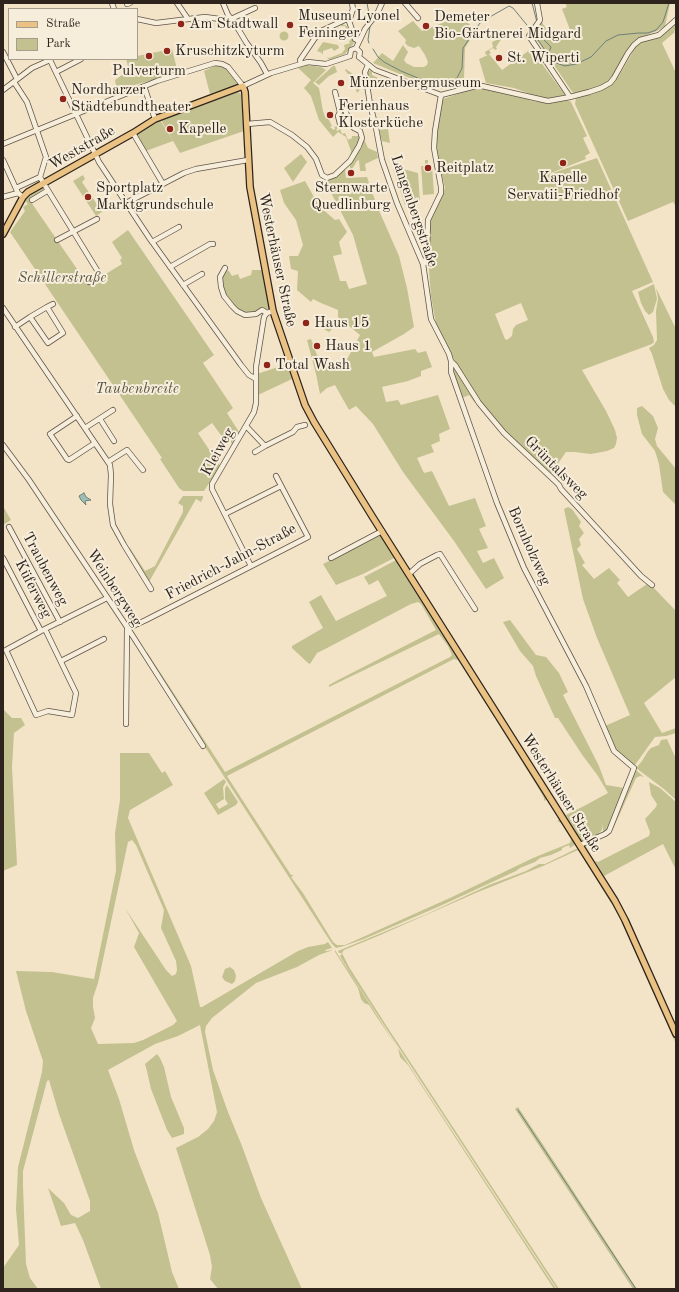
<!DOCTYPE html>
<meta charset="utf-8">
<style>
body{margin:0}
#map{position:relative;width:679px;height:1292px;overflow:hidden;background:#f3e4c8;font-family:"Old Standard TT",serif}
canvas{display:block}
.frame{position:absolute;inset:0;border:4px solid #2e241d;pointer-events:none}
.legend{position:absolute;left:8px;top:8px;width:130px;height:52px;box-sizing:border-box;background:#f7eddb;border:1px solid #a79d8f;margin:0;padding:5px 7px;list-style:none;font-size:12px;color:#2e241d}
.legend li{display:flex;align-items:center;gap:8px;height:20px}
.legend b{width:20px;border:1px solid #a79d8f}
</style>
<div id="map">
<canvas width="679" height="1292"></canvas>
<div class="frame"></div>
<ul class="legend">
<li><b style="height:5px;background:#eac284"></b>Straße</li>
<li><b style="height:11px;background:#c3c190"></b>Park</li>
</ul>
</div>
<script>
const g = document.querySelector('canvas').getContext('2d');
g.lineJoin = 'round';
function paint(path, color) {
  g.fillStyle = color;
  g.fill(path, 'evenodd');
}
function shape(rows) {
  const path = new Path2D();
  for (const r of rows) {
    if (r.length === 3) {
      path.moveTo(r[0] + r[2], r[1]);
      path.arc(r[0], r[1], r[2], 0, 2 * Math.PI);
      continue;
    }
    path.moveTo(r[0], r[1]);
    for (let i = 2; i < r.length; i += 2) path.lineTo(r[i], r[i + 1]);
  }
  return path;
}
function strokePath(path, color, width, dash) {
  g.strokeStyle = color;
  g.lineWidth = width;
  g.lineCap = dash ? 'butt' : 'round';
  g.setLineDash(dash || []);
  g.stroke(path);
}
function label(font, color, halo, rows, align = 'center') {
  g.font = font + ' "Old Standard TT",serif';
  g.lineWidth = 4;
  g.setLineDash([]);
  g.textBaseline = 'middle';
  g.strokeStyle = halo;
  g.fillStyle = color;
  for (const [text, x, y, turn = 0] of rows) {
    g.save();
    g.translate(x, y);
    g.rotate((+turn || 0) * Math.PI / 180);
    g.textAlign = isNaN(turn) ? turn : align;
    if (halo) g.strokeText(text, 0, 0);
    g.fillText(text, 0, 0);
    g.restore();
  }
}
paint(shape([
 [565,3,670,3,665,26,657,31,639,38,633,43,625,52,617,70,609,82,602,86,589,91,573,93,539,43,531,35,541,21,555,41,572,35,562,9,567,7],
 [460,16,476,30,465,48,464,79,465,82,447,89,441,89,429,86,373,63,382,53,393,61,403,45,408,52,404,60,406,63,414,67,424,67,427,65,428,62,425,55,419,46,414,48,408,46,405,43,406,40,398,31,413,21,422,31],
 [340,23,347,26,354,43,345,54,329,60,327,57,329,58,342,53,345,49,344,45,350,43,349,41,351,40,345,26,341,26],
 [676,23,676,29,674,31,675,32,662,43,676,73,676,207,673,202,628,221,575,104,576,98,600,91,613,84,619,76,636,46,642,42,667,31],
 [499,30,503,33,502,38,496,47,497,49,495,50,493,48,489,50,491,53,489,54,502,70,531,49,565,95,552,98,541,98,514,88,486,83,479,59,488,55,486,55,485,52,493,47,492,42,499,39,501,36,498,31],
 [284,36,4.5],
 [323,42,338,45,339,48,334,51,332,48,323,51,323,55,322,53,317,51],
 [172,49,178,73,131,86,117,92,115,80,129,70,126,59,137,59,137,56],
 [221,65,228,68,241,84,210,94,204,71,215,66],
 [305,65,321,67,326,70,313,83,319,88,323,111,326,119,328,118,332,126,330,127,331,128,334,130,335,128,334,127,338,126,338,128,336,130,338,131,340,129,342,134,345,133,348,140,352,138,352,136,360,136,360,140,352,157,350,156,351,151,346,137,338,132,333,137,319,120,311,96,304,88,311,80,298,68],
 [333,66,335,66,337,72,329,76,319,85,315,82],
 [346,69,354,75,357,89,360,90,357,93,354,82,345,70],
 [370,70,372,71,372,75,389,83,386,89,372,81,368,80,368,72],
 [484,89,521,96,532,101,541,102,558,102,567,100,571,102,587,136,583,138,590,153,585,156,586,159,541,177,597,158,653,282,632,291,653,337,654,342,652,344,582,370,606,411,615,430,617,438,616,444,614,448,607,451,591,454,574,452,566,452,550,475,505,433,479,401,457,365,436,324,431,296,428,258,430,217,441,197,445,188,439,164,435,141,436,129,443,99,469,90],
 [521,303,528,320,516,325,513,329,512,336,507,340,505,339,495,314],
 [238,92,241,94,244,131,180,153,161,120],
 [160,120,173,141,146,151,136,134],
 [388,129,390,143,382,141,379,130],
 [364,139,368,148,377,152,378,158,365,164,366,171,360,171,359,160,357,161,352,169,350,169,350,163,356,155,360,148,361,149,362,147],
 [301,154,307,162,293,182,284,168],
 [425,160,428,160,428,166,432,166,434,194,423,195,421,166,425,166],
 [345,168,346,178,367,177,377,206,399,256,407,288,414,327,404,334,372,352,374,357,415,349,418,353,426,351,432,367,421,371,421,376,408,381,382,387,386,402,398,400,401,405,438,395,450,429,439,434,440,441,431,445,434,452,417,458,424,473,432,471,449,506,475,498,486,526,479,529,488,548,477,551,483,563,494,558,504,578,486,589,454,541,403,472,373,424,356,406,349,410,335,385,327,388,320,394,316,374,307,340,311,339,320,363,328,363,343,367,360,335,338,317,338,310,321,303,313,299,311,302,297,290,298,271,291,269,289,256,298,256,303,245,296,220,284,203,280,190,305,181,319,206,335,220,339,219,347,232,339,242,342,254,333,256,340,281,346,281,349,289,367,284,353,235,326,183,326,180],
 [393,169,403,169,418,173,420,202,405,205],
 [83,175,85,179,82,182,102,212,96,216,73,181],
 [42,188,44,191,31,202,88,285,122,264,120,260,122,258,112,242,128,230,214,355,203,363,233,408,227,413,239,432,232,444,227,436,223,438,212,423,198,433,220,466,204,491,183,491,179,488,160,459,162,458,10,232,25,211,23,207,28,204,25,201,27,196],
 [225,270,229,271,232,276,238,274,240,279,251,275,252,270,262,270,262,274,263,274,269,309,246,314,238,310,224,292,222,277],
 [654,284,657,299,653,312,649,315,645,311,641,303,638,292],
 [656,288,676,329,676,406,674,405,669,400,663,389,652,354,649,348,654,345,657,340,656,311,658,299],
 [323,319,332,329,329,332,317,325],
 [287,364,292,379,258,395,257,374],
 [454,367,468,389,469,389,477,402,475,403,469,395,462,398,453,372],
 [642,406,653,416,658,428,655,439,657,446,676,469,676,505,663,492,659,464,655,451,642,434,637,415,637,408],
 [183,496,203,496,203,498,201,502,196,499,149,582,128,549,130,548,145,571,155,566,183,512,183,506,178,503],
 [3,506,11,520,3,525],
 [568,507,572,509,581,522,579,526,584,533,579,539,581,545,577,549,585,563,582,565,594,579,609,568,620,580,617,583,628,597,647,584,649,586,652,586,676,611,676,677,644,703,662,733,676,728,676,733,666,736,655,737,635,765,633,765,617,753,605,726,630,715,597,638,583,599,564,509],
 [380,535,396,557,363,574,336,585,323,564],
 [398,559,441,627,440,630,442,630,497,716,494,717,458,660,454,659,227,776,291,875,294,875,291,877,303,893,333,942,337,945,345,945,452,897,533,858,570,843,571,839,561,823,557,821,562,818,576,844,570,848,569,845,562,848,562,850,551,855,540,858,535,862,520,868,516,871,440,906,364,939,344,946,336,948,332,944,205,747,181,707,171,695,173,694,144,654,147,652,225,772,450,657,452,655,448,646,439,634,329,687,329,685,338,680,436,630,421,604,418,602,411,604,327,648,317,653,310,664,308,663,292,648,292,646,323,628,309,602,321,595,336,621,387,596,378,580,369,585,364,577],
 [510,620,536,655,546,657,559,673,568,692,563,695,599,766,606,785,625,788,608,829,600,835,603,831,603,824,602,830,596,836,582,842,566,815,584,806,608,793,598,776,583,756,558,718,555,718,536,676,533,666,520,651,503,622],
 [3,709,12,718,21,718,25,725,14,733,12,767,17,865,3,871],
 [498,719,527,765,526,766,528,767,548,798,544,801,544,798,537,786,496,720],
 [667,739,676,759,676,800,664,789,636,768,642,761,648,751,651,748,659,745,661,740],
 [120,753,149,753,162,773,165,771,173,785,130,810,128,818,191,966,200,1007,202,1007,298,951,308,947,325,944,328,942,332,948,325,950,326,951,333,950,319,955,297,967,256,983,212,1018,206,1026,205,1032,213,1070,228,1112,242,1146,261,1198,302,1289,218,1289,210,1279,212,1267,210,1255,176,1148,198,1137,208,1129,214,1121,217,1112,200,1025,178,1036,155,1044,108,1070,119,1099,134,1150,158,1213,172,1272,179,1289,101,1289,83,1240,75,1223,61,1226,48,1188,64,1203,71,1215,78,1218,90,1211,90,1201,59,1114,49,1080,47,1081,23,1171,23,1186,26,1264,30,1278,38,1289,3,1289,3,1268,19,1245,16,1209,18,1167,42,1072,43,1061,26,1011,16,971,52,972,94,979,116,871,115,833,120,800],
 [132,840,136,845,164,910,161,928,176,961,177,970,176,974,172,976,166,970,125,908,139,933,134,947,177,1021,173,1025,143,1040,134,1043,98,1044,91,1028,95,1018,93,1007,93,998,98,983,128,842],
 [635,771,637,771,644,777,640,776,636,778,613,829,606,836,587,844,586,847,595,861,598,862,649,836,650,832,645,819,656,807,657,804,651,795,649,782,660,788,676,802,676,870,663,844,604,876,585,845,612,828],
 [224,779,226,782,223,787,224,799,216,804,219,809,228,804,225,799,225,788,227,785,238,802,236,805,218,815,204,793],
 [578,848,617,907,654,989,653,990,654,992,656,991,676,1038,676,1044,619,916,578,850,543,866,478,892,378,936,344,950,342,953,349,967,384,1022,559,1289,557,1289,350,973,340,956,342,954,341,953,339,953,338,951,427,914,489,885,526,871,539,864,545,864],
 [335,950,414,1073,556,1289,554,1289,408,1065,400,1057,398,1048,376,1016,369,1005,364,1003,361,999,358,988,335,952],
 [230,967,234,970,236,976,235,981,232,984,225,981,222,977,225,969],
 [157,1054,160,1058,164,1067,171,1097,184,1128,184,1134,172,1138,167,1130,151,1089,147,1071,145,1064],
 [518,1107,542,1143,637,1289,633,1289,515,1109]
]), '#c3c190');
const water = shape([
 [84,493,86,497,91,500,85,501,86,505,81,500,79,496,84,493]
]);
paint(water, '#9bbeb7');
strokePath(water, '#6f8079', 1);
strokePath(shape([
 [367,3,370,19],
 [532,3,537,22],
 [538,25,543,39,551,47,548,55],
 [534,34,553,62,565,66,576,64,591,57,606,41,618,35,639,33,648,33,656,30,663,22,669,3],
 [369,43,368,40,370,26],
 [373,49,378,57,384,62,401,71,437,86,445,87,454,82,457,78,462,68,463,48,480,23,488,18,509,6,513,8,531,30],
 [518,1110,636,1289]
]), '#6f8079', 1);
const minor = shape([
 [112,3,114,9],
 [177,3,188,19],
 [223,3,228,15,234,22,246,42,261,63,267,74],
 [352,3,353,9,349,21,355,39,358,41],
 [405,3,418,18],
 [537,3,540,20,529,36,570,97],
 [127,4,130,3],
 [137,19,156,23,205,17,220,19,231,19,255,8],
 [356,48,365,29,378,12,382,3],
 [356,48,360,52,359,57],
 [3,52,17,79],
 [350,56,351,50,356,48],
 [359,57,375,70,441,95,476,86,482,86,548,101,570,97,589,92,601,88,610,83,614,78,628,53,634,45,640,40,659,35,676,20],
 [301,64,300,60,319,32,349,18],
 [368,65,365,72,370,104,376,128,382,160,397,203,423,264,431,319,449,354,451,361,451,372,497,503,524,568,586,686,614,751,634,768,609,831,605,834,580,845],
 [56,72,81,59],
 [14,82,27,102,46,157,40,177,41,179,100,275,89,282],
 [144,86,155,119],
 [3,90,32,68,50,60,99,162,150,239,241,365,249,375,256,379],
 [335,92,340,112,338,116,340,124,349,122],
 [247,124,270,122,292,135,307,147,316,159,322,175,327,178,335,175,350,161,359,146,362,138,360,131,354,128,349,122,345,109,340,110],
 [133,133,163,184],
 [3,144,157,81,215,63,222,64,228,67,243,86,271,73,301,64,308,62,326,64,350,56],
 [3,160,18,193,23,197],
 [16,188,40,177],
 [3,197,18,193],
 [32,200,47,191],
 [126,203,184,173,196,169,248,160],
 [57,240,97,219],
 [152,242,179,227],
 [423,264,425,263,427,254,428,220,441,193,441,187,434,148,435,131,441,95],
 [170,267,210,244,213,244],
 [225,268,220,277,221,287,224,296,232,306,237,311,245,315,256,314,262,310,267,313],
 [183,285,202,274],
 [47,307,53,304],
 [3,308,110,465,111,475,110,504,113,525,124,545,151,589],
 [15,327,30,317,47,307,63,333,48,343,30,317],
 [451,361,455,365,479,403,504,433,554,480,559,485,561,489,641,576,652,585],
 [77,416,50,434,67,459,69,460,95,443],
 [100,419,114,441],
 [246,426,265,446,293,432,297,427,305,425],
 [85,428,113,410],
 [3,445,29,480,127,627,203,746],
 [255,452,265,446],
 [108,462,127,450,143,470],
 [225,514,281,486],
 [9,527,60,622],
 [3,558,41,631],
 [331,558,382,531],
 [251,566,212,489,212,484,254,412,256,403,256,367,264,317,267,313,273,311],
 [409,574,420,564,437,555,440,554,475,609],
 [127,627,133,626,146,620,308,537,276,476],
 [45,629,76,693,72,715,48,711,36,715,6,650,41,631,107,598],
 [61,661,104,639],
 [126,724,127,629]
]);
const major = shape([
 [3,234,23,197,28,192,133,133,155,119,243,86,245,92,250,187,273,311,305,405,314,422,372,516,615,901,625,920,676,1034]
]);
strokePath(minor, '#5f5448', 6);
strokePath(major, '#2e241d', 8);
strokePath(minor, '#f7eddb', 4.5);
strokePath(major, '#eac284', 5.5);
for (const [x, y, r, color] of [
 [181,24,4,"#8f2418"],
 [290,25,4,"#8f2418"],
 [426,26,4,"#8f2418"],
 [167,51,4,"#8f2418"],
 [149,56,4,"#8f2418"],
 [499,58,4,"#8f2418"],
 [341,83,4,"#8f2418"],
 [63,99,4,"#8f2418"],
 [330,115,4,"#8f2418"],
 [170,129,4,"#8f2418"],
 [563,163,4,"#8f2418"],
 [428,168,4,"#8f2418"],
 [351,173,4,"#8f2418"],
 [88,197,4,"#8f2418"],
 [306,323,4,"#8f2418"],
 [317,346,4,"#8f2418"],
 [267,365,4,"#8f2418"]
]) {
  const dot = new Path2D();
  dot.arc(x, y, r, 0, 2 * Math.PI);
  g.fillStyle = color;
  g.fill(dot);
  strokePath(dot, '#f7eddb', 1.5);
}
label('15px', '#2e241d', '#f7eddb', [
 ["Museum Lyonel",298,16],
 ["Feininger",298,33],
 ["Demeter",434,17],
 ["Bio-Gärtnerei Midgard",434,34],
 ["Am Stadtwall",189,24],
 ["Kruschitzkyturm",175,51],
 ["St. Wiperti",507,58],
 ["Pulverturm",149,71,"center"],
 ["Münzenbergmuseum",349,83],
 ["Nordharzer",71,90],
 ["Städtebundtheater",71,107],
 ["Ferienhaus",338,106],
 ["Klosterküche",338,123],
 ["Kapelle",178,129],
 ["Reitplatz",436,168],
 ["Kapelle",563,178,"center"],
 ["Servatii-Friedhof",563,195,"center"],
 ["Sportplatz",96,188],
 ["Marktgrundschule",96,205],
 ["Sternwarte",351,188,"center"],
 ["Quedlinburg",351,205,"center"],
 ["Haus 15",314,323],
 ["Haus 1",325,346],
 ["Total Wash",275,365]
], 'left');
label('15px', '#2e241d', '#f7eddb', [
 ["Weststraße",82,148,-30],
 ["Langenbergstraße",414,211,71],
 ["Westerhäuser Straße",277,260,78],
 ["Kleiweg",218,452,-61],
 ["Grüntalsweg",556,468,45],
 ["Bornholzweg",529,546,66],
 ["Friedrich-Jahn-Straße",231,562,-28],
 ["Traubenweg",45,569,62],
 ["Weinbergweg",114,588,57],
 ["Küferweg",33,589,63],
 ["Westerhäuser Straße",561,793,58]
]);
label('italic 15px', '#5b5340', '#f7eddb', [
 ["Schillerstraße",62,278],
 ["Taubenbreite",137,389]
]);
</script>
